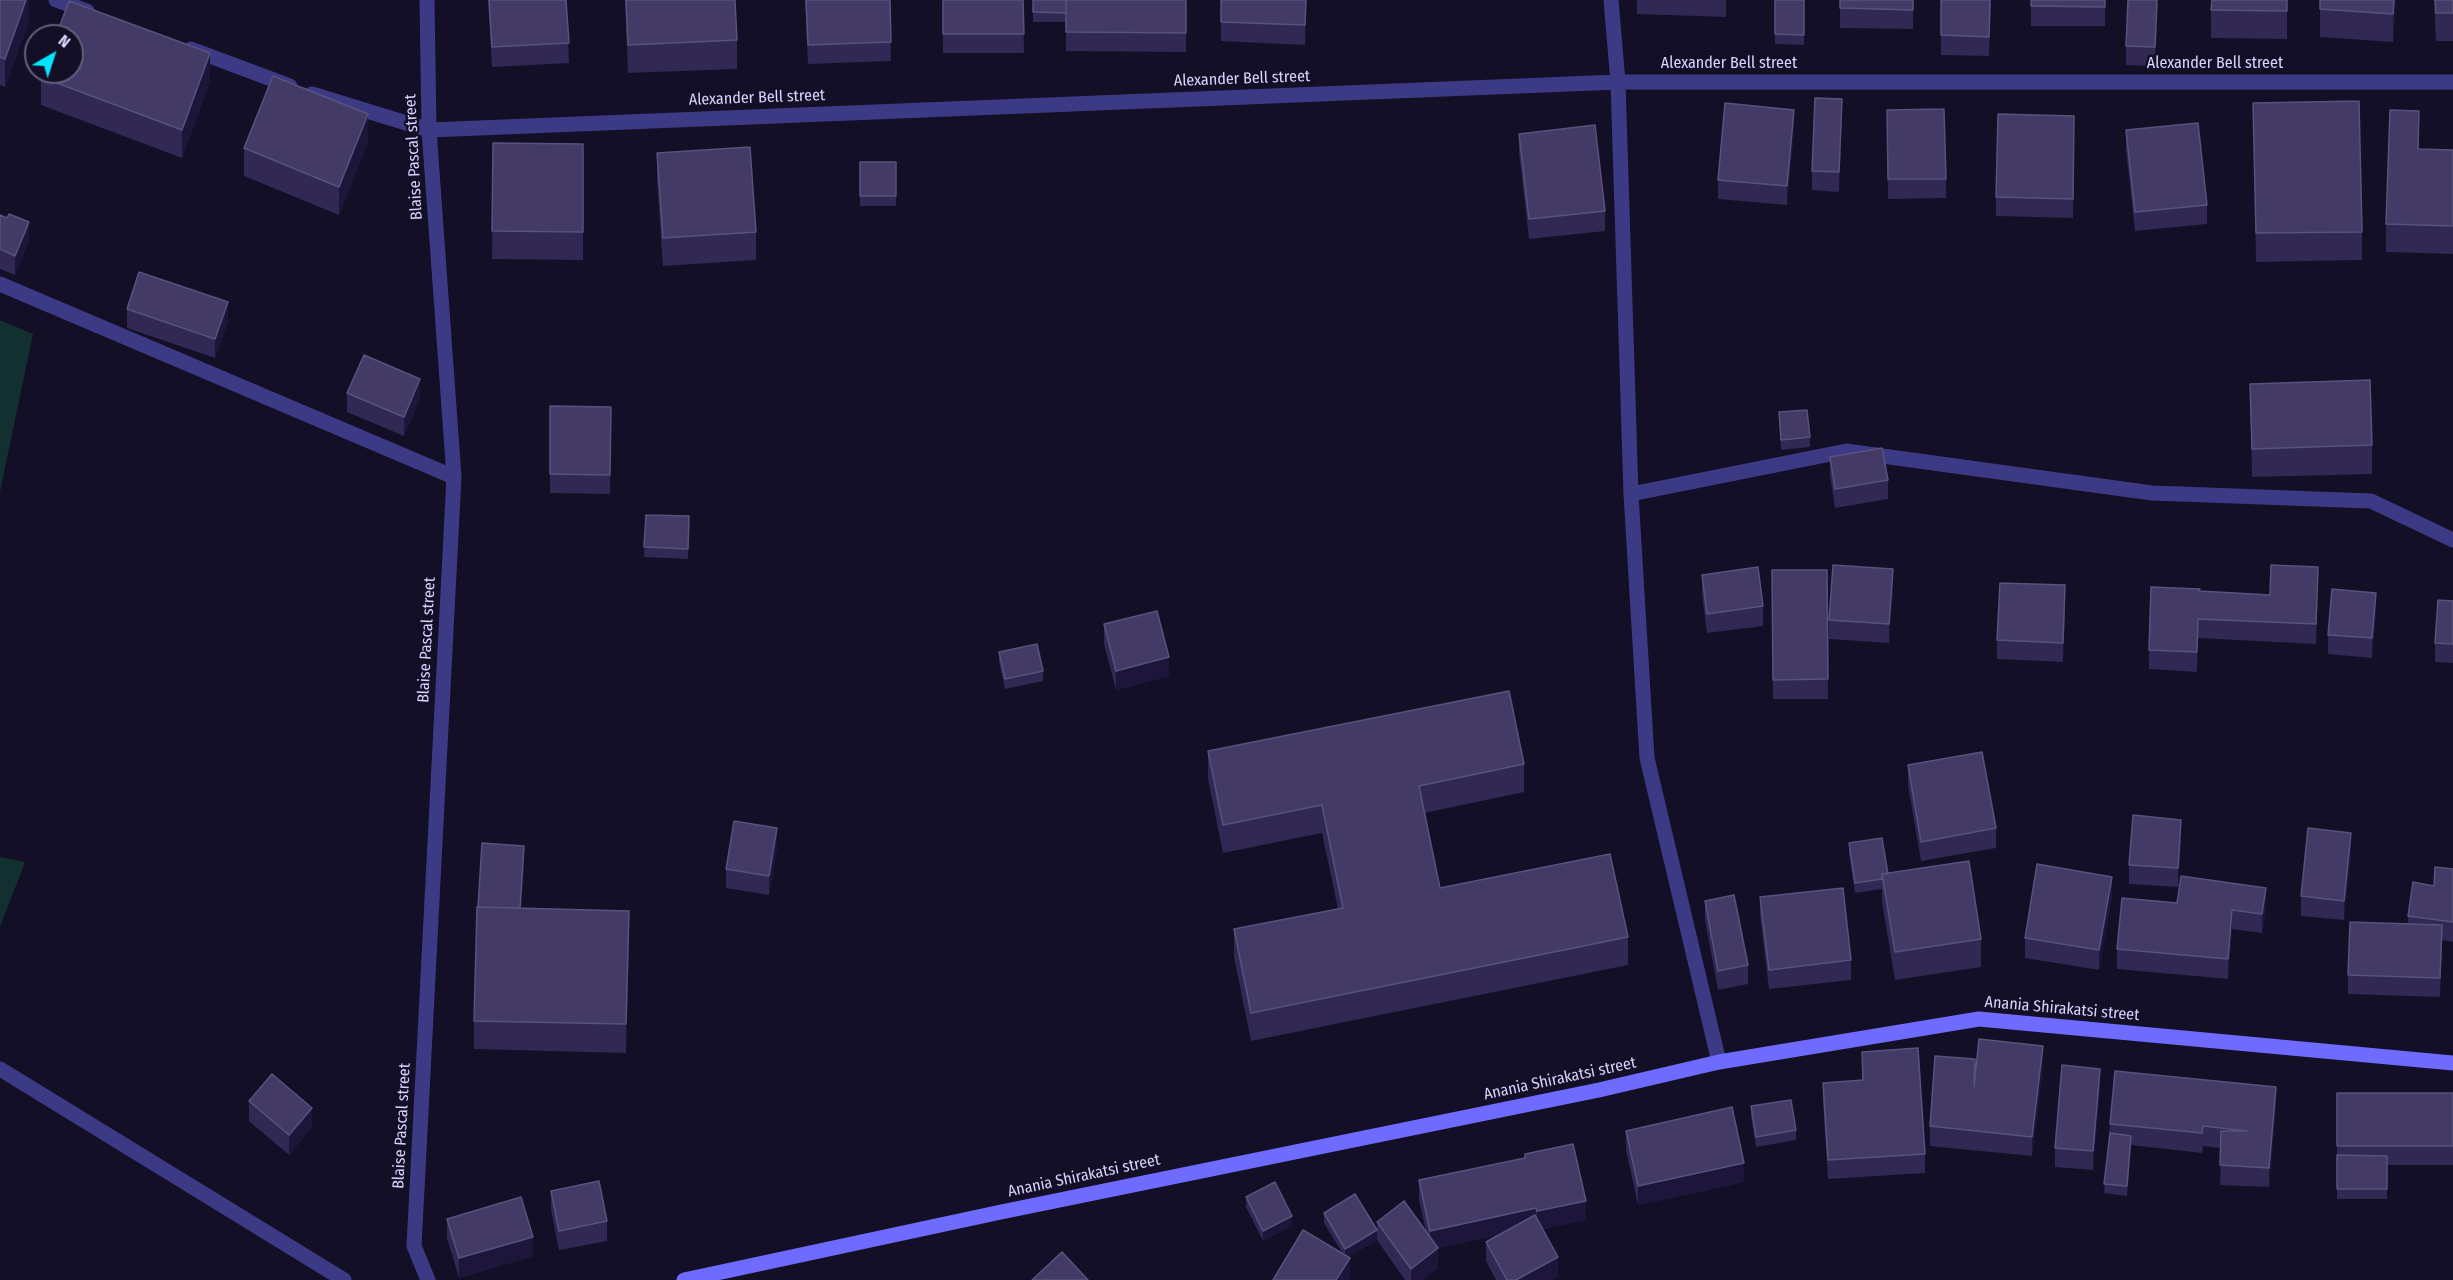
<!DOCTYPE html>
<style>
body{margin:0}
#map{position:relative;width:2453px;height:1280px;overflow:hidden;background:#130f26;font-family:"Fira Sans Condensed",sans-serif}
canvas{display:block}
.north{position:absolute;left:24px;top:24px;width:60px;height:60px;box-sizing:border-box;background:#130f26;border:2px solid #625e7d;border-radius:50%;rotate:39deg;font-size:16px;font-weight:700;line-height:24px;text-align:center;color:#d9d4ff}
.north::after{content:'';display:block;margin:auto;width:21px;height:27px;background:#00e5ff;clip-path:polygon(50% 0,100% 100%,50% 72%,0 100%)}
</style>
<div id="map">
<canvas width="2453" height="1280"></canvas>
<div class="north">N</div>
</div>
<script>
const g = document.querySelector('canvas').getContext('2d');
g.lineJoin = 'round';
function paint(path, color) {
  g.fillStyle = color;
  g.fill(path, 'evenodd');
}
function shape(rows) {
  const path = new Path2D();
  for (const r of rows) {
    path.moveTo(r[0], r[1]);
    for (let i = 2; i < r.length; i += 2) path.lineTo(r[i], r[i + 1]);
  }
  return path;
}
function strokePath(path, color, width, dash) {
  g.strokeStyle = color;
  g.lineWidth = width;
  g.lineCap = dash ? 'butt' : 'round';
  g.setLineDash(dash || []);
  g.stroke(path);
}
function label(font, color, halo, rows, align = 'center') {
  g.font = font + ' "Fira Sans Condensed",sans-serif';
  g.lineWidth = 5;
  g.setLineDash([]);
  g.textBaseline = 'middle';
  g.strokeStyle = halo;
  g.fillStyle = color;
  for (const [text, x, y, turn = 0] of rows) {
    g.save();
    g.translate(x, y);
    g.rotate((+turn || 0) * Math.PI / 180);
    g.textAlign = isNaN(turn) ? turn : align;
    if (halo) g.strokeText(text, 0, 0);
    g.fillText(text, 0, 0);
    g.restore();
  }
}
paint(shape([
 [0,320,33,334,0,492],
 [0,857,25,862,0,927]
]), '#12302f');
strokePath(shape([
 [0,1069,344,1280]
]), '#3d3a85', 15);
strokePath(shape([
 [56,0,87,11],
 [427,0,429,130,454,477,414,1246,428,1280],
 [1611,0,1618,82,1631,494,1647,758,1719,1062],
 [191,49,290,86],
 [312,94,429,130,1618,82,2453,82],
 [0,284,454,477],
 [1631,494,1846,451,2152,493,2371,501,2453,540]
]), '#3d3a85', 15);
strokePath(shape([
 [684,1280,1001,1212,1599,1090,1719,1062,1979,1019,2453,1063]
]), '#6f6bff', 15);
paint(shape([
 [0,0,29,0,29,21,5,87,0,85],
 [488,0,566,0,569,63,492,67],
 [625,0,735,0,737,40,737,69,628,73],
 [805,0,890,0,891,61,808,64],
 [943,0,1023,0,1024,53,943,53],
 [1033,0,1066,0,1066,22,1033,22],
 [1066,0,1186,0,1186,52,1066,51],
 [1221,0,1306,0,1305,45,1221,41],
 [1637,0,1726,0,1726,17,1637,14],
 [1775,0,1804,0,1804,45,1775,44],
 [1840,0,1913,0,1913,29,1840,28],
 [1991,0,1989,56,1941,55,1941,35],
 [2031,0,2105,0,2105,26,2031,26],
 [2158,0,2155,66,2126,65,2126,46],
 [2287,0,2287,39,2211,38,2211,10],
 [2320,0,2396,0,2393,42,2320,37],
 [2434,0,2453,0,2453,41,2436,41],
 [41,77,210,81,182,158,41,105],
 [2253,103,2362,232,2362,260,2256,262],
 [1887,110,1946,179,1946,198,1888,199],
 [1842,118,1839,192,1812,190,1812,171],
 [1794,130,1787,205,1718,199,1718,180],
 [2126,130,2207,205,2207,224,2135,231,2126,150],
 [1519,134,1605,211,1605,231,1529,239,1519,153],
 [2074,136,2073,218,1996,216,1996,197],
 [368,142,339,215,244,176,244,148],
 [493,143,583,144,583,260,492,259],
 [2418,149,2453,150,2453,254,2386,252,2386,224],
 [657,153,756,232,756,260,663,266,657,181],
 [860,162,896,162,896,206,860,206],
 [0,215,29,241,15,275,0,269],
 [127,309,228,321,215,358,127,328],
 [2250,384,2372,445,2372,474,2252,477],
 [347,393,420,398,404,436,347,412],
 [550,406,611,407,610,494,550,493],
 [1779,412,1810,437,1810,447,1781,450],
 [1830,457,1888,480,1888,499,1835,508,1830,476],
 [646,515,689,516,688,559,644,557],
 [1772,570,1827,570,1828,699,1773,699],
 [1702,575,1763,606,1763,626,1707,633,1702,594],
 [2318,586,2316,644,2198,638,2197,672,2149,669,2149,650,2199,591,2270,595],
 [1893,588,1889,643,1829,639,1829,620],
 [2453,601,2453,663,2435,662,2435,643],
 [2065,605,2063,662,1997,659,1997,640],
 [2376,612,2372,658,2328,654,2328,635],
 [1104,624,1169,676,1116,690,1104,644],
 [999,652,1043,671,1043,681,1005,689,999,662],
 [1208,751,1524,764,1524,792,1424,813,1440,888,1628,937,1628,965,1251,1041,1234,957,1234,929,1338,909,1322,833,1223,853,1208,779],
 [1908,765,1996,828,1996,848,1921,861,1908,785],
 [2181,839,2178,887,2129,884,2129,865],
 [1849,843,1888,874,1981,939,1981,967,1895,980,1882,902,1882,889,1855,893,1849,853],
 [777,847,769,895,726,888,726,869],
 [2351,853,2344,920,2301,916,2301,896],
 [524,866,521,908,629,939,626,1053,474,1049,474,1021],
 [2453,869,2453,942,2442,940,2440,997,2348,994,2348,975,2408,924,2408,916,2434,886],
 [2112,896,2099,970,2025,958,2025,938],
 [1760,897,1851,960,1851,980,1769,989,1760,916],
 [1705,901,1748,965,1748,984,1718,990,1705,920],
 [2177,903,2266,908,2262,933,2232,929,2228,979,2117,969,2117,949],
 [1862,1052,1925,1154,1925,1173,1828,1179,1823,1102,1823,1083,1862,1080],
 [2043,1066,2032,1156,1930,1146,1930,1126,1975,1076],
 [2100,1088,2093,1170,2055,1167,2055,1148],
 [2337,1093,2453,1093,2453,1165,2387,1165,2387,1199,2337,1199],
 [249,1101,312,1127,289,1155,249,1121],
 [1751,1106,1796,1130,1796,1140,1756,1147,1751,1116],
 [2276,1106,2269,1187,2220,1185,2221,1148,2203,1146,2202,1153,2131,1145,2127,1196,2104,1193,2110,1124],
 [1626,1131,1744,1182,1638,1205,1626,1150],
 [1525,1154,1586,1220,1543,1229,1558,1277,1552,1280,1496,1280,1486,1261,1486,1242,1497,1235,1438,1248,1438,1268,1422,1280,1405,1280,1377,1240,1348,1257,1350,1278,1343,1254,1324,1223,1324,1213,1377,1229,1377,1222,1426,1231,1419,1200,1419,1180,1525,1158],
 [551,1191,607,1221,607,1241,559,1250,551,1210],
 [1246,1197,1292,1226,1263,1241,1246,1207],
 [447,1219,533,1256,459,1278,447,1238]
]), '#312854');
paint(shape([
 [26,0,29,0,29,21,5,87,5,59],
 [2157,0,2158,0,2155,66,2155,47],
 [2394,0,2396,0,2393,42,2393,14],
 [210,53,210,81,182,158,182,130],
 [1842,99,1842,118,1839,192,1839,172],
 [1794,110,1794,130,1787,205,1787,186],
 [368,114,368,142,339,215,339,187],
 [29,222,29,241,15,275,15,256],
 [228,302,228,321,215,358,215,339],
 [420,379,420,398,404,436,404,417],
 [2318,567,2318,586,2316,644,2316,624],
 [1893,569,1893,588,1889,643,1889,624],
 [2065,585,2065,605,2063,662,2063,643],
 [2376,593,2376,612,2372,658,2372,638],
 [2198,619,2198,638,2197,672,2197,652],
 [1169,657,1169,676,1116,690,1116,671],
 [2181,820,2181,839,2178,887,2178,868],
 [777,828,777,847,769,895,769,876],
 [2351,833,2351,853,2344,920,2344,901],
 [524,846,524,866,519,936,519,917],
 [2112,877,2112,896,2099,970,2099,950],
 [2266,888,2266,908,2262,933,2262,914],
 [2232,910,2232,929,2228,979,2228,959],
 [629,911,629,939,626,1053,626,1024],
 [2043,1046,2043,1066,2032,1156,2032,1137],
 [2100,1069,2100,1088,2093,1170,2093,1151],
 [2276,1087,2276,1106,2269,1187,2269,1168],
 [312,1108,312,1127,289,1155,289,1135],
 [2131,1136,2131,1146,2127,1196,2127,1186],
 [1744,1163,1744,1182,1638,1205,1638,1186],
 [1586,1201,1586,1220,1537,1231,1537,1211],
 [1536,1208,1536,1227,1430,1250,1430,1231],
 [1292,1216,1292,1226,1263,1241,1263,1231],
 [1377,1230,1377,1240,1345,1259,1345,1249],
 [533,1237,533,1256,459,1278,459,1258],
 [1438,1248,1438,1268,1422,1280,1411,1280,1411,1269],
 [1558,1257,1558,1277,1552,1280,1516,1280],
 [1350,1258,1350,1278,1348,1280,1336,1280]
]), '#1d163a');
const building = shape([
 [0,0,26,0,5,59,0,57,0,0],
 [489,0,566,0,569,43,492,47,489,0],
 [626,0,735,0,737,40,628,45,626,0],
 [806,0,890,0,891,42,808,45,806,0],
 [943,0,1023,0,1024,34,943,34,943,0],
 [1033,0,1066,0,1066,13,1033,12,1033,0],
 [1066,0,1186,0,1186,33,1066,32,1066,0],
 [1221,0,1306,0,1305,25,1221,22,1221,0],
 [1775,0,1804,0,1804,35,1775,34,1775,0],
 [1840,0,1913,0,1913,10,1840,8,1840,0],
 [1941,0,1990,0,1989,37,1941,35,1941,0],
 [2031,0,2105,0,2105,7,2031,6,2031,0],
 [2128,0,2157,0,2155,47,2126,46,2128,0],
 [2212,0,2287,0,2287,11,2211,10,2212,0],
 [2320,0,2394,0,2393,14,2320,9,2320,0],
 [2435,0,2453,0,2453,13,2436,13,2435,0],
 [69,1,210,53,182,130,41,77,42,72,72,72,72,36,56,36,69,1],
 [273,76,368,114,339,187,244,148,273,76],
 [1815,98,1842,99,1839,172,1812,171,1815,98],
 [2359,101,2362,232,2256,233,2253,103,2359,101],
 [1725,103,1794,110,1787,186,1718,180,1725,103],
 [1944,109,1946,179,1888,179,1887,110,1944,109],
 [2390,110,2419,111,2418,149,2453,150,2453,226,2386,224,2390,110],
 [1998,114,2074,116,2073,199,1996,197,1998,114],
 [2198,123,2207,205,2135,212,2126,130,2198,123],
 [1595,125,1605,211,1529,219,1519,134,1595,125],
 [493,143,583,144,583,232,492,231,493,143],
 [750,147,756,232,663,238,657,153,750,147],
 [860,162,896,162,896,196,860,196,860,162],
 [9,214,29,222,15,256,0,249,0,215,7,218,9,214],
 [139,272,228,302,215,339,127,309,139,272],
 [364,355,420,379,404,417,347,393,364,355],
 [2370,380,2372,445,2252,449,2250,384,2370,380],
 [550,406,611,407,610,475,550,474,550,406],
 [1807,410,1810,437,1781,440,1779,412,1807,410],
 [1882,448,1888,480,1835,489,1830,457,1882,448],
 [646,515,689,516,688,549,644,547,646,515],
 [1833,565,1893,569,1889,624,1829,620,1833,565],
 [2271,565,2318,567,2316,624,2198,619,2197,652,2149,650,2151,587,2200,589,2199,591,2270,595,2271,565],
 [1758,567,1763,606,1707,614,1702,575,1758,567],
 [1772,570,1827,570,1828,679,1773,680,1772,570],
 [2000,583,2065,585,2063,643,1997,640,2000,583],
 [2332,589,2376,593,2372,638,2328,635,2332,589],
 [2438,600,2453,601,2453,644,2435,643,2438,600],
 [1157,611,1169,657,1116,671,1104,624,1157,611],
 [1037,644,1043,671,1005,679,999,652,1037,644],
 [1509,691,1524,764,1419,786,1440,888,1610,854,1628,937,1251,1013,1234,929,1343,908,1322,805,1223,825,1208,751,1509,691],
 [1982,752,1996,828,1921,842,1908,765,1982,752],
 [2133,815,2181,820,2178,868,2129,865,2133,815],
 [734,821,777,828,769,876,726,869,734,821],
 [2308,828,2351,833,2344,901,2301,896,2308,828],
 [1882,838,1888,874,1882,874,1882,879,1855,883,1849,843,1882,838],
 [482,843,524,846,520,908,478,907,482,843],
 [1969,861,1981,939,1895,952,1882,874,1969,861],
 [2037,864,2112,877,2099,950,2025,938,2037,864],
 [2435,867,2453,869,2453,922,2408,916,2413,882,2434,886,2435,867],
 [2181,876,2266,888,2262,914,2232,910,2228,959,2117,949,2122,898,2177,903,2181,876],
 [1843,888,1851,960,1769,970,1760,897,1843,888],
 [1734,895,1748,965,1718,971,1705,901,1734,895],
 [477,907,629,911,626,1024,474,1021,477,907],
 [2350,922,2442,925,2440,978,2348,975,2350,922],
 [1979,1039,2043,1046,2032,1137,1930,1126,1935,1056,1975,1059,1974,1087,1979,1039],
 [1918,1048,1925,1154,1828,1160,1823,1083,1863,1080,1862,1052,1918,1048],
 [2062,1065,2100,1069,2093,1151,2055,1148,2062,1065],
 [2115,1071,2276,1087,2269,1168,2220,1165,2221,1131,2247,1131,2203,1126,2202,1133,2110,1124,2115,1071],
 [272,1074,312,1108,289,1135,249,1101,272,1074],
 [2337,1093,2453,1093,2453,1146,2337,1146,2337,1093],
 [1791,1100,1796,1130,1756,1137,1751,1106,1791,1100],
 [1732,1107,1744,1163,1638,1186,1626,1131,1732,1107],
 [2110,1133,2131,1136,2127,1186,2104,1184,2110,1133],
 [1573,1144,1586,1201,1537,1211,1536,1208,1430,1231,1419,1180,1525,1158,1525,1154,1573,1144],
 [2337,1155,2387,1156,2387,1189,2337,1189,2337,1155],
 [599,1181,607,1221,559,1231,551,1191,599,1181],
 [1275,1182,1292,1216,1263,1231,1246,1197,1275,1182],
 [1355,1194,1377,1230,1345,1249,1324,1213,1355,1194],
 [521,1197,533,1237,459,1258,447,1219,521,1197],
 [1404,1201,1438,1248,1411,1269,1377,1222,1404,1201],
 [1535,1215,1558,1257,1516,1280,1507,1280,1486,1242,1535,1215],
 [1303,1230,1350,1258,1336,1280,1273,1280,1303,1230],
 [1062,1252,1088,1280,1032,1280,1062,1252]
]);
paint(building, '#433a66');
strokePath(building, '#5a527e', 1.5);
label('16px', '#d9d4ff', '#130f26', [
 ["Alexander Bell street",1729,64],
 ["Alexander Bell street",2215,64],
 ["Alexander Bell street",1242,79,-2],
 ["Alexander Bell street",757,98,-2],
 ["Blaise Pascal street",414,157,-93],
 ["Blaise Pascal street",427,640,-87],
 ["Anania Shirakatsi street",2062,1009,5],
 ["Anania Shirakatsi street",1560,1079,-12],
 ["Blaise Pascal street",402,1126,-87],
 ["Anania Shirakatsi street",1084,1176,-12]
]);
</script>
